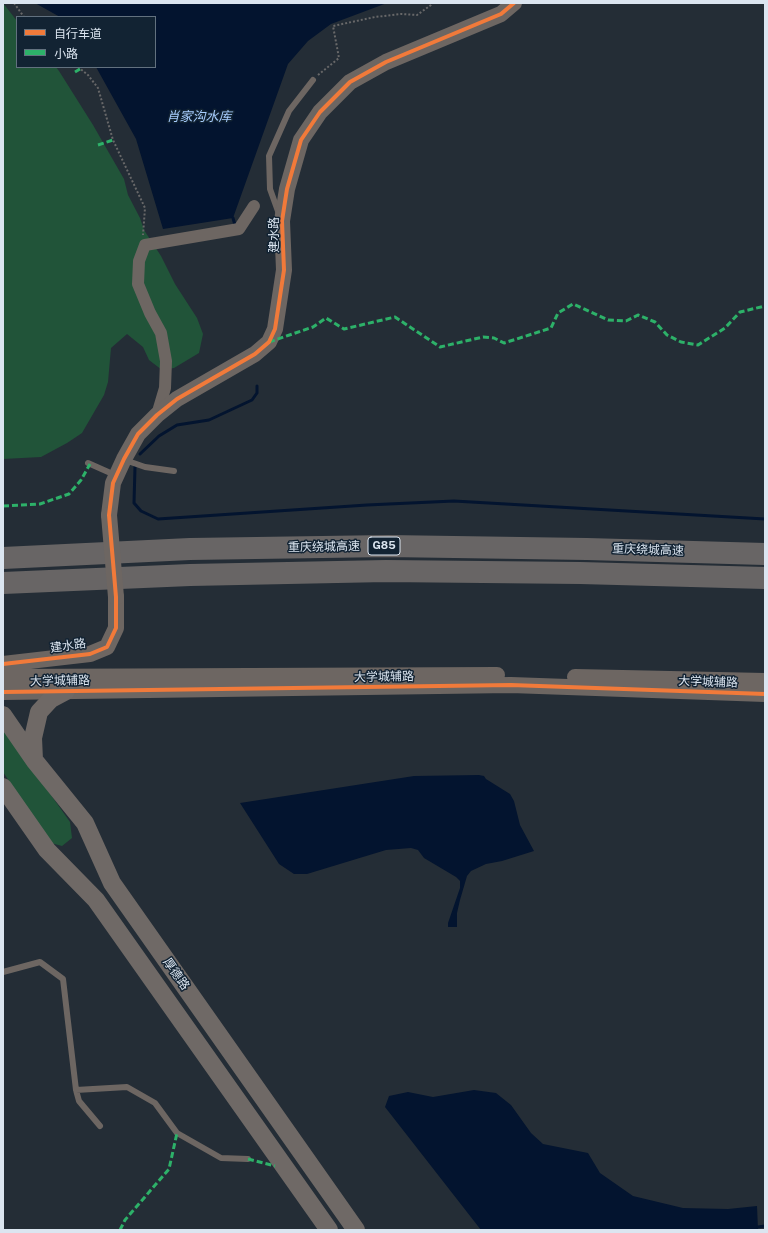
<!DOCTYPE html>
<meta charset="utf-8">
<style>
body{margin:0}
#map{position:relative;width:768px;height:1233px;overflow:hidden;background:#242d36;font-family:"Public Sans","Noto Sans SC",sans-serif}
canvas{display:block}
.frame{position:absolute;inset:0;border:4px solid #dbe5f0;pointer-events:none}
.legend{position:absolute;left:16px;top:16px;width:140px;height:52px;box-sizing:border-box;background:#122333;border:1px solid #62717f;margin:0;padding:5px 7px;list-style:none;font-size:12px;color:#dbe5f0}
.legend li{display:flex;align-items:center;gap:8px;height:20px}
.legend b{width:20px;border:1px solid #62717f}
</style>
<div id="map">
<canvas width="768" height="1233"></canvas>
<div class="frame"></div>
<ul class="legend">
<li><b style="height:5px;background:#f17a3a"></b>自行车道</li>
<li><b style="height:5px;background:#2db169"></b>小路</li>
</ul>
</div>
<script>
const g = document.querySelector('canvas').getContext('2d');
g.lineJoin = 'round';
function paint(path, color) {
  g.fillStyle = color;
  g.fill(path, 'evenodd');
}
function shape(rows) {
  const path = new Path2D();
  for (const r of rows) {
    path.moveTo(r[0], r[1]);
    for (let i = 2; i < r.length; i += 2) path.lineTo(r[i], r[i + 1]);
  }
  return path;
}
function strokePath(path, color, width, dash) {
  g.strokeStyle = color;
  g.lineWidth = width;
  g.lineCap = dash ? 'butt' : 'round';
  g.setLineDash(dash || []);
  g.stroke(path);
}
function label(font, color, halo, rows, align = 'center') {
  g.font = font + ' "Public Sans","Noto Sans SC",sans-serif';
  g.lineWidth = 3;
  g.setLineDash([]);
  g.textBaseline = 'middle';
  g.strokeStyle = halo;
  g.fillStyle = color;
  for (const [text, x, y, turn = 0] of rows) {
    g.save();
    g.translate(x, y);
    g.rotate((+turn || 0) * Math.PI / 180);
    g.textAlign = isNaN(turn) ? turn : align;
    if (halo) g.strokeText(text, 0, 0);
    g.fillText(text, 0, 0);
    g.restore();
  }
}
paint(shape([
 [3,3,17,21,17,67,56,67,59,71,93,125,124,179,128,195,140,218,144,230,161,256,175,284,197,318,203,334,199,353,174,368,162,370,149,360,143,347,127,334,111,348,108,382,104,395,82,433,67,443,41,457,3,459],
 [3,727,70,822,72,838,62,846,51,843,3,772]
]), '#215439');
paint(shape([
 [35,3,387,3,331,24,308,41,288,64,233,218,163,229,136,139,96,67,155,67,155,17,60,17],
 [479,775,484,776,486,779,510,794,514,801,520,825,534,851,502,861,486,864,471,871,467,876,460,900,457,913,457,927,448,927,448,923,460,888,460,881,456,877,424,858,418,850,411,848,386,850,307,874,294,874,279,864,240,803,414,776],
 [474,1090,496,1093,511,1105,531,1133,543,1144,588,1153,600,1173,633,1196,683,1208,728,1209,757,1206,758,1230,481,1230,385,1107,389,1096,408,1092,433,1097]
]), '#03142f');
strokePath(shape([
 [233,218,235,225],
 [140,454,159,436,177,425,209,420,252,400,257,393,257,386],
 [135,467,134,503,141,511,158,519,367,505,454,501,765,519],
 [758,1227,765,1226]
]), '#03142f', 3);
strokePath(shape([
 [14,3,24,17],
 [78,67,88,75,98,88,113,140,145,208,143,235],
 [318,75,339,58,333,26,375,17,401,14,417,15,431,5,432,3]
]), '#686869', 2, [2, 2]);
strokePath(shape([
 [279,214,270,189,269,156,289,111,313,80],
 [125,460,145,467,174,471],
 [88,463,115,475],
 [3,972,40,962,63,979,76,1090,127,1087,155,1103,177,1133,221,1158,248,1159],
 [76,1090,79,1101,100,1126]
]), '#6d6662', 6);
strokePath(shape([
 [157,415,165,388,166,361,161,333,150,313,138,284,139,261,145,245,239,229,254,206]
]), '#6d6662', 12);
strokePath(shape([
 [109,515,113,483,124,459,138,434,157,415,177,399,255,354,269,342,275,329,284,270,282,221,287,189,301,140,320,112,350,82,386,62,501,14,514,3],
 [3,664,90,654,107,647,116,628,116,597],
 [3,677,497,675],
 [575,677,765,681],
 [3,692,511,685,765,694]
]), '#6d6662', 16);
strokePath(shape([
 [3,715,34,760,85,823,112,883,356,1230],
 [34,760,33,738,39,712,51,699,66,691],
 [3,787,47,850,96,900,329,1230]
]), '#6f6966', 18);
strokePath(shape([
 [3,558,190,549,388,546,587,549,765,554],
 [3,583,190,575,386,571,580,573,765,578]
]), '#686565', 22);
strokePath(shape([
 [109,515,116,597]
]), '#6d6662', 16);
strokePath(shape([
 [75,72,80,69],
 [98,145,113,140],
 [269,342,313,327,326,318,344,329,395,317,440,347,483,337,494,338,504,343,551,328,558,313,573,304,608,320,626,321,638,315,655,322,667,335,681,342,698,345,725,328,740,312,765,306],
 [3,506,40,504,69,494,81,480,90,464],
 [248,1159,275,1166],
 [120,1230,125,1220,169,1169,177,1133]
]), '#2db169', 3, [6, 3]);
strokePath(shape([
 [3,664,90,654,107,647,116,628,116,597,109,515,113,483,124,459,138,434,157,415,177,399,255,354,269,342,275,329,284,270,282,221,287,189,301,140,320,112,350,82,386,62,501,14,514,3],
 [3,692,511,685,765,694]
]), '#f17a3a', 4);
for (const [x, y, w] of [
 [384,546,32]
]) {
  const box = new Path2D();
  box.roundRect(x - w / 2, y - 9, w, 18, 3);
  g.fillStyle = '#122333';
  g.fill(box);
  strokePath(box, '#dbe5f0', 1);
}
label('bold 11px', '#dbe5f0', null, [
 ["G85",384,546]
]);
label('12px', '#dbe5f0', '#122333', [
 ["建水路",274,235,-90],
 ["重庆绕城高速",324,547,-1],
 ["重庆绕城高速",648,550,2],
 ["建水路",68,646,-8],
 ["大学城辅路",384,677,-1],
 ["大学城辅路",60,681,-1],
 ["大学城辅路",708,682,2],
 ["厚德路",176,974,55]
]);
label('italic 13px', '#a7cdfe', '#122333', [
 ["肖家沟水库",199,117]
]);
</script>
